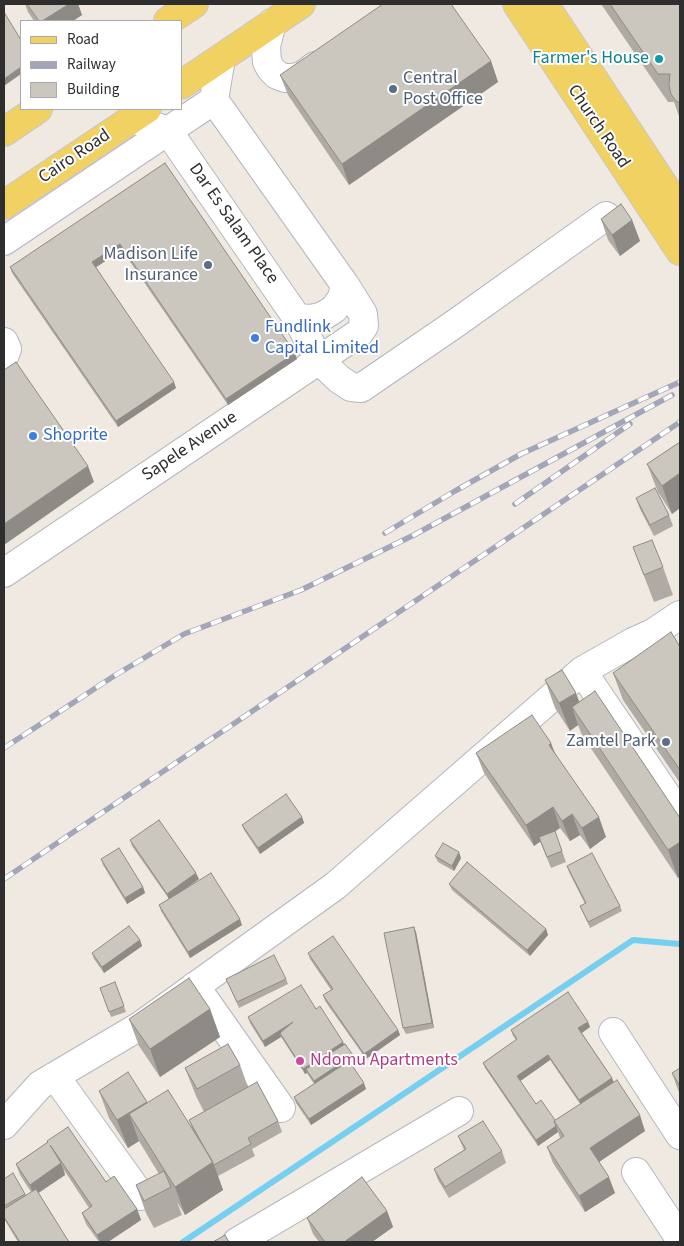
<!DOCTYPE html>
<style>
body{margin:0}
#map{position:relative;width:684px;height:1246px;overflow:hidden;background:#efe9e1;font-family:"Source Sans 3",sans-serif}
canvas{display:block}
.frame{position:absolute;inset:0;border:5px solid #2e2e2e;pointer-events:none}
.legend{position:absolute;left:20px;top:20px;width:162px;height:90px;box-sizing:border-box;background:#fff;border:1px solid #ababab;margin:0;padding:6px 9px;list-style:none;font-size:15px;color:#2e2e2e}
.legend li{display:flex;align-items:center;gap:10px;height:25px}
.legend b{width:25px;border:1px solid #ababab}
</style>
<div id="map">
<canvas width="684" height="1246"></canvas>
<div class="frame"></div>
<ul class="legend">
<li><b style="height:6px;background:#f2d163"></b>Road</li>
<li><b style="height:6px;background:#a3a6b8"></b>Railway</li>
<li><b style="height:14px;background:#cbc7bf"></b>Building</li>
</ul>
</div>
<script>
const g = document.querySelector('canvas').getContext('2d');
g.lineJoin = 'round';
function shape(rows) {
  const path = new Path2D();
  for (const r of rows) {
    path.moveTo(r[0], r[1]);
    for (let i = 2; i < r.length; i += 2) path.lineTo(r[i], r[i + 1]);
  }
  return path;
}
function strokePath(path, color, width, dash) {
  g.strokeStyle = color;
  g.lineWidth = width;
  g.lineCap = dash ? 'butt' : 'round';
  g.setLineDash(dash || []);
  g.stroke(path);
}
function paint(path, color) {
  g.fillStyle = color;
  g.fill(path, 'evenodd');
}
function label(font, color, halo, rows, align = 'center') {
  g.font = font + ' "Source Sans 3",sans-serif';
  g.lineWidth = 4;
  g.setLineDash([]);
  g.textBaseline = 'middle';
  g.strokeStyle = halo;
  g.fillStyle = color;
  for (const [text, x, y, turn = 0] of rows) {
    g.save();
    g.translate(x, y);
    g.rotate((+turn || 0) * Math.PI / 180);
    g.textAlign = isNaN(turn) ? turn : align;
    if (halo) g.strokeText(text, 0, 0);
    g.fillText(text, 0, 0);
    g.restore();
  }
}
strokePath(shape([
 [183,1242,633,940,680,944]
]), '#75cff0', 6);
const minor = shape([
 [272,23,266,46,267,62,271,69,277,75,285,78,293,78,302,76,315,66],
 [133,119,168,131,297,318,319,360,339,379,351,387,361,388,456,323,606,216],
 [4,241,214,100,221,58],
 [297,318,311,319,323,316,334,309,342,298,345,285],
 [4,342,7,349,4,357],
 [4,573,359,333,364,326,363,314,345,285,214,100],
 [582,671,680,815],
 [195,986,281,1108],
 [613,1032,680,1135],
 [55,1076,141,1196],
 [4,1125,40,1085,140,1026,335,886,582,671,633,642,653,633,680,615],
 [636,1172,680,1239],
 [237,1242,459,1111]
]);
const major = shape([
 [517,4,680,251],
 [544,4,680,210],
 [168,21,194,4],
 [181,85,301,4],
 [4,132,38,109],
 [4,205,147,109]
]);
strokePath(minor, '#b4b7c1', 30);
strokePath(major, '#c9c9c9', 30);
strokePath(minor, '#fff', 28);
strokePath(major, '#f2d163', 28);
const rail = shape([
 [515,504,630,424],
 [385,533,455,491,521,454,680,382],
 [4,748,114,676,184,634,301,590,414,535,672,395],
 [4,879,680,422]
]);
strokePath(rail, '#a3a6b8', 5.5);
strokePath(rail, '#fff', 4, [11]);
paint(shape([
 [25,4,78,4,82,15,73,21,34,21,28,12],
 [601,4,680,4,680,119,674,102,668,102],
 [491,61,498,82,349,185,288,95,280,75],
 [165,163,297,359,228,405,122,250,96,267,176,388,118,427,12,273,10,267],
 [601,219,632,220,640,241,620,256,608,240],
 [680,442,680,508,672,514,658,492,647,464],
 [636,498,669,515,673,526,654,536,640,509],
 [633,547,663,567,673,595,654,602],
 [680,647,680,783,623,700,613,673],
 [545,680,580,702,680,818,678,878,582,735,578,725,570,731,555,708],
 [476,753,555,753,606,837,590,849,580,835,570,841,560,828,555,831,566,862,551,868,540,841,534,846,484,773],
 [302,817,304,823,260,854,244,830,242,825],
 [130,840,199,879,179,893,242,925,190,958,161,911,159,905,169,899,132,846],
 [435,856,461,858,454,871,438,862],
 [101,859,143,887,145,893,127,904,103,865],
 [567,866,620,906,622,911,590,928,580,906,585,904,569,872],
 [449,884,546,929,548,935,530,956,452,890],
 [416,932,434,1028,406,1034,403,1028],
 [140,940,142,946,104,973,94,959,92,953],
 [308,953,398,1030,400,1035,366,1059,325,1001,323,995,331,990,310,959],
 [226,979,286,979,288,984,239,1008],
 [115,982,126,1012,111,1017,100,988],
 [210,1009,220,1037,160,1077,139,1046,129,1019],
 [316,1009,353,1055,355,1060,351,1063,366,1089,311,1125,296,1103,294,1097,314,1084,307,1073,305,1074,281,1037,265,1047,250,1023,248,1017],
 [588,1022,590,1027,582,1033,612,1078,613,1082,645,1131,599,1162,615,1193,585,1212,553,1163,547,1147,560,1138,558,1132,538,1146,485,1068,483,1063,516,1040,513,1036,511,1030],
 [550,1060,580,1104,555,1120,536,1104,520,1081],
 [240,1065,248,1087,278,1121,282,1132,252,1149,255,1156,218,1176,223,1190,185,1215,177,1202,182,1215,154,1228,146,1213,136,1185,159,1174,139,1141,128,1148,109,1118,99,1091,147,1102,147,1103,193,1131,189,1120,204,1112,196,1096,185,1068],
 [680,1068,680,1093,678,1090,672,1073],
 [458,1136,502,1151,506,1163,449,1198,438,1180,434,1169,464,1150],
 [48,1142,106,1182,137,1209,141,1220,108,1242,99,1242,86,1224,82,1213,89,1208,64,1170,65,1175,38,1193,69,1242,18,1242,4,1219,4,1179,25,1194,26,1195,31,1192,20,1175,16,1164],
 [387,1211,393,1227,372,1242,319,1242,313,1234,307,1218]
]), '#afaba4');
paint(shape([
 [69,4,78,4,82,15,73,21,42,21],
 [491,61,498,82,349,185,342,164],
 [21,67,21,74,4,86,4,79],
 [632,220,640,241,620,256,612,235],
 [120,244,122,250,95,268,92,262],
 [295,353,297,359,228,405,226,399],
 [174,382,176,388,118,427,116,421],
 [88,466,94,482,4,545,4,524],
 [680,473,680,508,672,514,662,486],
 [576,693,586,720,572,707,578,725,570,731,559,703],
 [551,743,559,764,549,745],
 [553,807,560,828,534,846,526,825],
 [572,814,580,835,570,841,562,821],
 [302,817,304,823,260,854,258,848],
 [599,817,606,837,590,849,582,828],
 [680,842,680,877,678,878,668,850],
 [459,852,461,858,454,871,452,866],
 [196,873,199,879,169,900,167,894],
 [143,887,145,893,127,904,125,898],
 [240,919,242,925,190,958,188,952],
 [414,927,416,932,434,1028,432,1023],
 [546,929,548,935,530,956,527,950],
 [140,940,142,946,104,973,102,967],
 [210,1009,220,1037,160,1077,150,1049],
 [293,1022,280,1033,281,1037,265,1047,263,1041],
 [588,1022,590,1027,580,1034,578,1028],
 [398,1030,400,1035,366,1059,364,1054],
 [343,1042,345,1048,306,1069,307,1073,305,1074,303,1069],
 [353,1055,355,1060,316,1087,314,1081],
 [548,1055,550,1060,519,1082,517,1076],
 [612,1078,614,1083,581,1106,579,1100],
 [364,1083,366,1089,311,1125,309,1119],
 [147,1102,157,1129,129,1114,139,1141,128,1148,117,1120],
 [640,1115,645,1131,596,1164,590,1148],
 [556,1126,558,1132,538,1146,536,1140],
 [213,1162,223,1190,185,1215,175,1187],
 [61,1163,65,1175,34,1196,30,1185],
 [609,1177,615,1193,585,1212,579,1196],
 [137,1209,141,1220,108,1242,100,1242,97,1235],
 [387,1211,393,1227,372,1242,344,1242]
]), '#8e8b86');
const building = shape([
 [27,4,69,4,42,21,39,21,27,4],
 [383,4,451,4,491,61,342,164,280,75,383,4],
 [610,4,680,4,680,103,676,101,671,94,669,85,670,74,658,74,610,4],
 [4,12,21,40,21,67,4,79,4,12],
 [165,163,295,353,226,399,120,244,92,262,174,382,116,421,10,267,165,163],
 [621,204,632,220,612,235,601,219,621,204],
 [16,362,88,466,4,524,4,370,16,362],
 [680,442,680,473,662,486,647,464,680,442],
 [655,488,669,515,650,525,636,498,655,488],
 [652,540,663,567,644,575,633,547,652,540],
 [671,632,680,647,680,770,613,673,671,632],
 [562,670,576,693,559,703,545,680,562,670],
 [595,691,680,818,680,842,668,850,572,707,595,691],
 [532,715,551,743,549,745,599,817,582,828,572,814,562,821,553,807,526,825,476,753,532,715],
 [286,794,302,817,258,848,242,825,286,794],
 [159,820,196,873,167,894,130,840,159,820],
 [555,831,562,851,547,857,539,837,555,831],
 [443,843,459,852,452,866,435,856,443,843],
 [119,848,143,887,125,898,101,859,119,848],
 [592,853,620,906,588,922,580,906,586,903,567,866,592,853],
 [467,862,546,929,527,950,449,884,467,862],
 [211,873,240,919,188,952,159,905,211,873],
 [129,926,140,940,102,967,92,953,129,926],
 [414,927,432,1023,403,1028,384,933,414,927],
 [333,936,398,1030,364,1054,323,995,333,989,308,953,333,936],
 [274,955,286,979,237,1002,226,979,274,955],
 [189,978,210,1009,150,1049,129,1019,189,978],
 [115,982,124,1006,109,1012,100,988,115,982],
 [301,985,316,1009,320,1006,343,1042,303,1069,280,1033,293,1022,263,1041,248,1017,301,985],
 [568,992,588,1022,578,1028,612,1078,579,1100,548,1055,517,1076,536,1104,541,1100,555,1120,554,1121,556,1126,536,1140,483,1063,517,1039,511,1030,568,992],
 [228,1044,240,1065,197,1089,185,1068,228,1044],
 [345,1044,353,1055,314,1081,306,1069,345,1044],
 [349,1061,364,1083,309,1119,294,1097,349,1061],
 [680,1068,680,1086,672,1073,680,1068],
 [128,1072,147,1102,117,1120,99,1091,128,1072],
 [617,1080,640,1115,590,1148,609,1177,579,1196,547,1147,564,1136,554,1121,617,1080],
 [257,1082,278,1121,248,1138,251,1144,214,1165,189,1120,257,1082],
 [168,1090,213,1162,175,1187,129,1114,168,1090],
 [483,1121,502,1151,445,1187,434,1169,466,1149,458,1136,483,1121],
 [68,1127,106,1182,114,1176,137,1209,97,1235,82,1213,92,1206,50,1145,61,1163,30,1185,16,1164,48,1142,47,1141,68,1127],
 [164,1171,171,1187,144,1201,136,1185,164,1171],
 [13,1173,25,1194,4,1206,4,1179,13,1173],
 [362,1177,387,1211,344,1242,325,1242,307,1218,362,1177],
 [36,1189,69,1242,20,1242,4,1217,4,1209,36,1189],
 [225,1235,229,1242,213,1242,225,1235]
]);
paint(building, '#cbc7bf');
strokePath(building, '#8e8b86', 1);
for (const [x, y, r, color] of [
 [659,59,5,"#0f9aa8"],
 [393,89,5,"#5c6f8a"],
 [208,265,5,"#5c6f8a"],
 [255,338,5,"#3f7fe0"],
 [33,436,5,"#3f7fe0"],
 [666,742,5,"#5c6f8a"],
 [300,1061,5,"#d1479c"]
]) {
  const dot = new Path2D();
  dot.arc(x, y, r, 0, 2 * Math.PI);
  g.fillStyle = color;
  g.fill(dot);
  strokePath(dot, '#fff', 2);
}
label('18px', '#0d838f', '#fff', [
 ["Farmer's House",649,59]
], 'right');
label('18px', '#4e5e75', '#fff', [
 ["Central",403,79,"left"],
 ["Post Office",403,100,"left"],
 ["Madison Life",198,255],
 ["Insurance",198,276],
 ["Zamtel Park",656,742]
], 'right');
label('18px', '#2e2e2e', '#fff', [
 ["Church Road",598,127,56],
 ["Cairo Road",75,157,-34],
 ["Dar Es Salam Place",233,224,55],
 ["Sapele Avenue",190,447,-34]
]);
label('18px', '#366cbe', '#fff', [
 ["Fundlink",265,328],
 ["Capital Limited",265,349],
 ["Shoprite",43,436]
], 'left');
label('18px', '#b23c85', '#fff', [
 ["Ndomu Apartments",310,1061]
], 'left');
</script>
